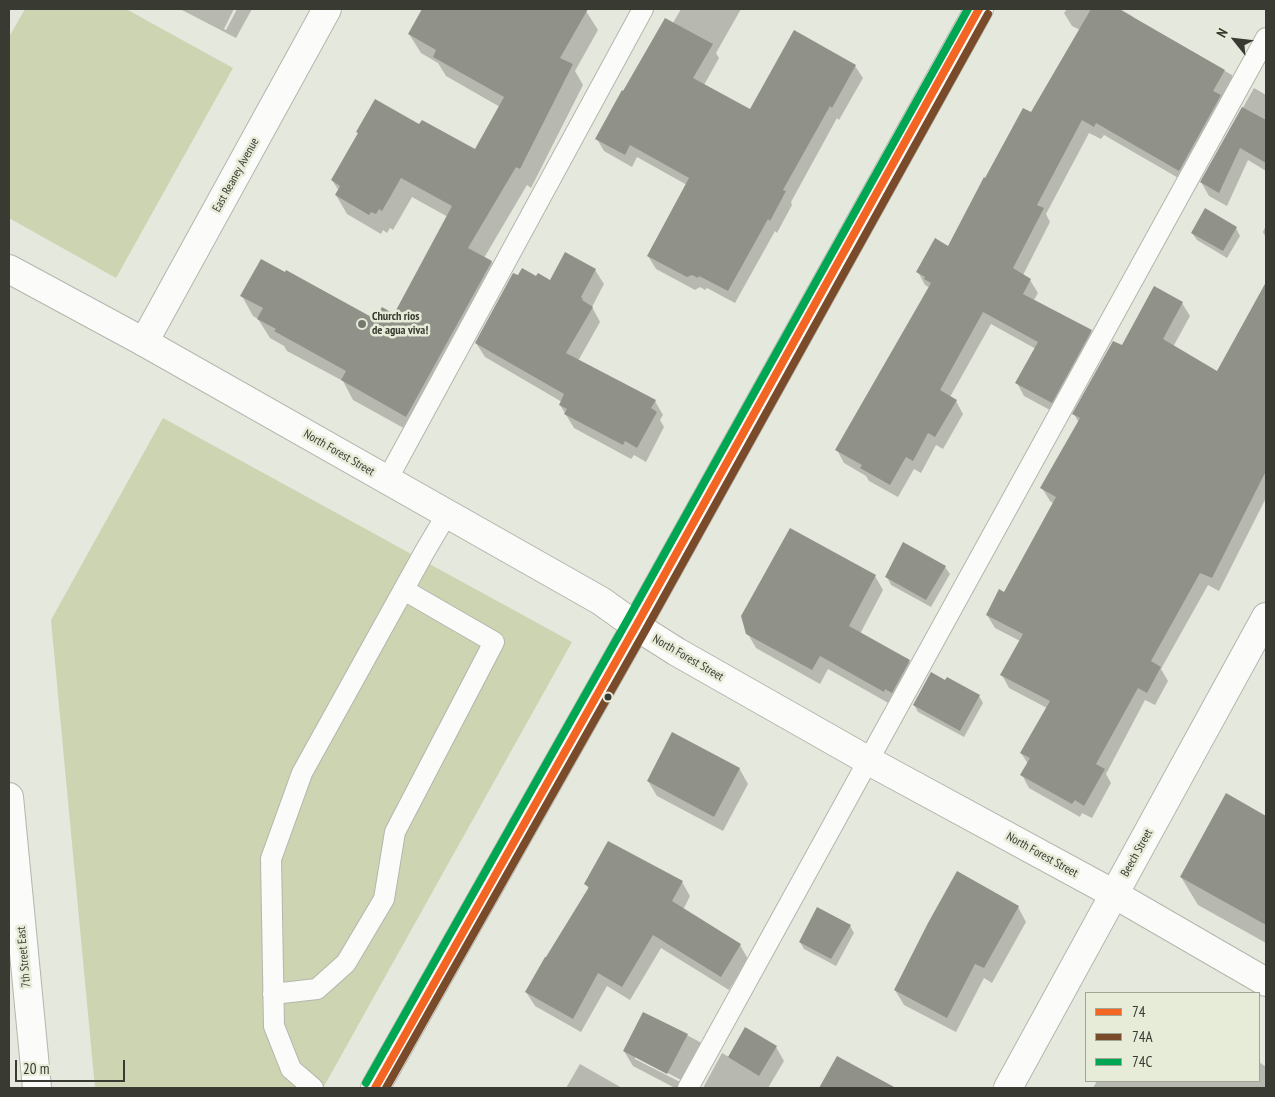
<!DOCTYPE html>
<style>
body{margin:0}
#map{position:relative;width:1275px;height:1097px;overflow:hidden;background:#e5e8dc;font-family:"PT Sans Narrow",sans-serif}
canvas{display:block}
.frame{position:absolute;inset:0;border:10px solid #393b33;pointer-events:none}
.legend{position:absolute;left:1085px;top:992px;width:175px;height:90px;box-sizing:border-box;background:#e7ecd8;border:1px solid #a1a596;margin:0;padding:6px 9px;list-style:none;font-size:15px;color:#393b33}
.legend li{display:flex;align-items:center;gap:10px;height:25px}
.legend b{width:25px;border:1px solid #a1a596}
.north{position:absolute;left:1210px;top:15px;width:50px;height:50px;-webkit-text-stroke:4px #e7ecd8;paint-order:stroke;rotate:299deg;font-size:14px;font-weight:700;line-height:20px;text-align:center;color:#393b33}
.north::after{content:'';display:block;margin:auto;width:18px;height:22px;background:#393b33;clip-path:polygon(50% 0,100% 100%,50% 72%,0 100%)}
.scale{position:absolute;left:15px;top:1060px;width:110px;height:22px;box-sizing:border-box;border:2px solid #393b33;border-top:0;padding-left:6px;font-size:15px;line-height:18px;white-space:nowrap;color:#393b33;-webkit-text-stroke:4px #e7ecd8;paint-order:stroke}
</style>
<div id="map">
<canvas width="1275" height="1097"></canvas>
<div class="frame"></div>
<ul class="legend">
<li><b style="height:6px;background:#f26522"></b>74</li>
<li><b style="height:6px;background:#7a4b2a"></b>74A</li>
<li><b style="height:6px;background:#00a651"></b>74C</li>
</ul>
<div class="north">N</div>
<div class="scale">20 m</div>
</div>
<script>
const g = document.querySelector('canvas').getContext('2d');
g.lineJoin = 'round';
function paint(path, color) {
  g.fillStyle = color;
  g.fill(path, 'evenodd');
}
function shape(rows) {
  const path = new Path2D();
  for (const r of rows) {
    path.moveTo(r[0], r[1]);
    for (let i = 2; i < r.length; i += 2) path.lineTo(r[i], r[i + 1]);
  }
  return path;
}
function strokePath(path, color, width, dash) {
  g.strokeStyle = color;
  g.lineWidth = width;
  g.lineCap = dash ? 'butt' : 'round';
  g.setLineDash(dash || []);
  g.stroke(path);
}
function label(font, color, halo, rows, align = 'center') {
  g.font = font + ' "PT Sans Narrow",sans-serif';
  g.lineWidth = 5;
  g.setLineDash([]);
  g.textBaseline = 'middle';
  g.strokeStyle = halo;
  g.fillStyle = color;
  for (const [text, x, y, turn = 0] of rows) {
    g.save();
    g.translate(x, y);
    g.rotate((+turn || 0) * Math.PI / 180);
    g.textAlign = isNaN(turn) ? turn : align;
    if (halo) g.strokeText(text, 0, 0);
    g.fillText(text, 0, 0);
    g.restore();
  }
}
paint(shape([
 [25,9,126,9,233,68,116,278,9,218,9,37],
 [163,418,572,642,323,1088,95,1088,51,620]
]), '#ccd4b2');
paint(shape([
 [180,9,234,9,224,29,226,30,237,9,252,9,236,38],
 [423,9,431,9,435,11,437,9,583,9,586,11,598,30,575,71,583,85,531,188,527,185,484,258,492,262,503,281,418,436,353,400,343,381,287,351,284,346,270,338,258,319,253,316,242,296,376,321,394,315,448,217,412,197,393,230,390,228,387,233,383,230,381,234,347,214,336,195,339,191,332,180,419,126,476,151,500,107,446,76,438,63,421,53,409,34],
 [681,9,741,9,716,53,719,58,704,85,750,110,855,66,863,78,839,120,837,118,791,202,792,205,777,233,775,231,735,303,707,288,705,290,700,287,695,290,656,269,648,256,687,185,637,157,632,167,604,151,597,139,623,93,673,23],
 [1067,9,1120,9,1132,16,1134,18,1157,33,1232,75,1239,88,1187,183,1104,135,1101,139,1089,133,1046,214,1050,222,1023,275,1030,280,1038,293,1034,300,1091,331,1098,343,1059,415,1024,396,1017,383,1036,349,991,324,950,397,956,401,963,414,943,449,936,445,921,473,914,469,898,497,869,481,866,476,844,463,837,450,930,288,925,285,918,272,949,247,986,179,1032,114,1080,30,1072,26,1064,13],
 [1254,88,1266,95,1266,171,1248,160,1227,206,1209,196,1201,182],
 [1205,210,1236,228,1240,236,1227,258,1197,240,1192,233],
 [1266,225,1266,238,1263,232],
 [565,254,595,270,604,284,592,307,600,322,578,361,655,401,663,415,660,420,664,427,646,462,634,455,631,459,574,428,560,405,562,402,485,357,476,343,519,277,536,278,551,281],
 [1266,296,1266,498,1219,591,1208,585,1161,669,1168,681,1155,705,1145,700,1106,774,1111,783,1092,818,1082,813,1080,817,1029,788,1022,775,1028,764,1021,753,1047,708,1009,688,1002,675,1020,641,995,628,987,615,1004,594,1054,504,1050,501,1042,488,1079,423,1074,414,1122,347,1182,303,1190,316,1173,347,1218,372],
 [945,567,950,574,931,607,891,585,887,577],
 [875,576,883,590,860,634,909,661,917,675,892,705,828,669,820,684,756,648,748,634],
 [979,696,983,703,964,737,918,712,914,705],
 [739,768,748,784,723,831,657,796,648,781],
 [1266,813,1266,943,1198,905,1181,877,1265,816],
 [682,882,690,896,683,910,740,945,748,959,729,990,661,948,630,1000,607,986,581,1032,535,1006,526,992,589,890,586,884],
 [1018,907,1026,922,992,983,984,978,956,1032,904,1005,895,990],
 [850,926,854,933,836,966,804,949,800,942],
 [644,1013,700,1042,708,1057,691,1088,675,1088,633,1066,624,1051],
 [635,1056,685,1082,684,1084,635,1059],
 [776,1047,784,1061,768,1088,703,1088,722,1053,729,1057],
 [837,1058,894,1088,821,1088],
 [1259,1062,1266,1067,1266,1088,1093,1088,1097,1081,1259,1081],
 [580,1064,622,1088,566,1088]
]), '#0003');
paint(shape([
 [422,9,588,9,560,58,573,64,520,169,516,167,468,248,492,261,406,417,341,380,346,371,274,331,276,329,257,319,263,308,240,296,261,259,285,272,286,270,375,319,382,307,394,314,452,206,401,178,382,211,379,209,376,214,371,212,369,215,335,195,340,186,331,180,358,133,356,132,375,99,419,124,422,120,475,149,504,97,433,57,436,50,408,34],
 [1091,9,1119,9,1225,70,1213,91,1221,95,1179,171,1096,123,1094,127,1082,120,1037,205,1044,208,1013,268,1031,279,1023,294,1092,330,1052,403,1015,383,1038,342,983,312,940,390,957,400,935,437,928,433,913,461,906,457,890,485,860,468,862,465,835,450,931,283,924,279,925,277,916,272,935,238,948,246,984,177,985,178,1023,108,1031,112],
 [665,18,713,44,693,78,750,109,794,30,856,65,832,108,830,106,783,190,786,191,770,221,768,219,728,291,699,276,698,278,692,275,687,277,647,256,689,178,630,145,625,155,595,139,622,90,623,91],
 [1242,107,1266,120,1266,163,1240,148,1219,193,1200,182],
 [1205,208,1237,227,1223,251,1191,233],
 [565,252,596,269,581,297,583,299,582,300,593,307,566,353,656,400,651,408,657,412,637,448,625,441,623,445,564,414,567,409,559,405,564,394,475,343,513,273,518,275,522,268,536,276,538,273,550,280],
 [1266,282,1266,471,1212,578,1200,573,1151,661,1161,667,1147,693,1138,688,1096,764,1105,769,1084,806,1075,800,1072,804,1020,775,1030,758,1020,753,1050,701,1000,675,1023,634,986,615,999,589,1004,592,1056,497,1040,488,1080,418,1072,414,1113,341,1122,345,1154,286,1183,302,1163,339,1217,371],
 [790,528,876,575,849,626,910,660,892,693,885,689,884,692,820,656,812,670,746,634,741,616],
 [903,542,946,566,926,600,885,577],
 [931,672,945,680,947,677,980,695,960,731,913,705],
 [672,732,740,768,714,817,647,781],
 [1226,793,1266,816,1266,925,1180,877],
 [608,841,683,881,672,901,741,944,721,977,653,935,622,987,598,973,573,1019,525,992,545,957,546,957,589,887,584,884],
 [957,871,1019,906,984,968,975,964,947,1018,894,990,928,923],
 [817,907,851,925,831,959,799,942],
 [643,1012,688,1034,667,1074,623,1051],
 [745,1027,777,1046,759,1076,728,1057],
 [837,1056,896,1088,819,1088]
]), '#90928a');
const lane = shape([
 [387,480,643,9],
 [273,994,317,989,346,963,384,899,395,832,494,642,404,590],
 [313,1088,291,1069,274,1026,271,859,302,773,425,551,447,514],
 [688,1088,1266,38]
]);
const street = shape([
 [144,342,327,9],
 [636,626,677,652,869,761,1114,894,1266,982],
 [1008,1088,1266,617]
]);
const secondary = shape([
 [9,269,144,342,601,601,636,626],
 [9,797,37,1088],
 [375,1088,636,626,979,9]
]);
strokePath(lane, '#b4b6ad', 22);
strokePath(street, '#b4b6ad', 30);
strokePath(secondary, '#b4b6ad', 30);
strokePath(lane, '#fbfcfa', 20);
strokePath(street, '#fbfcfa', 28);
strokePath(secondary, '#fbfcfa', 28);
strokePath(shape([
 [375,1088,636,626,979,9]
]), '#f26522', 8);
strokePath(shape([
 [386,1088,645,631,988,14]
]), '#7a4b2a', 8);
strokePath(shape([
 [366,1083,627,621,968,9]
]), '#00a651', 8);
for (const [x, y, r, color] of [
 [362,324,5,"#75786e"],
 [608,697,4.5,"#393b33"]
]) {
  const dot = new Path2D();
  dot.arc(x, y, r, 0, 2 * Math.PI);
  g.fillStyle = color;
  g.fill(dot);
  strokePath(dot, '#e7ecd8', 2);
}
label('12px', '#393b33', '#e7ecd8', [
 ["East Reaney Avenue",236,175,-61],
 ["North Forest Street",339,453,30],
 ["North Forest Street",688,658,30],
 ["Beech Street",1137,853,-61],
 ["North Forest Street",1042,855,29],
 ["7th Street East",24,957,-95]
]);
label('bold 12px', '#393b33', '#e7ecd8', [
 ["Church rios",372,317],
 ["de agua viva!",372,331]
], 'left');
</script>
